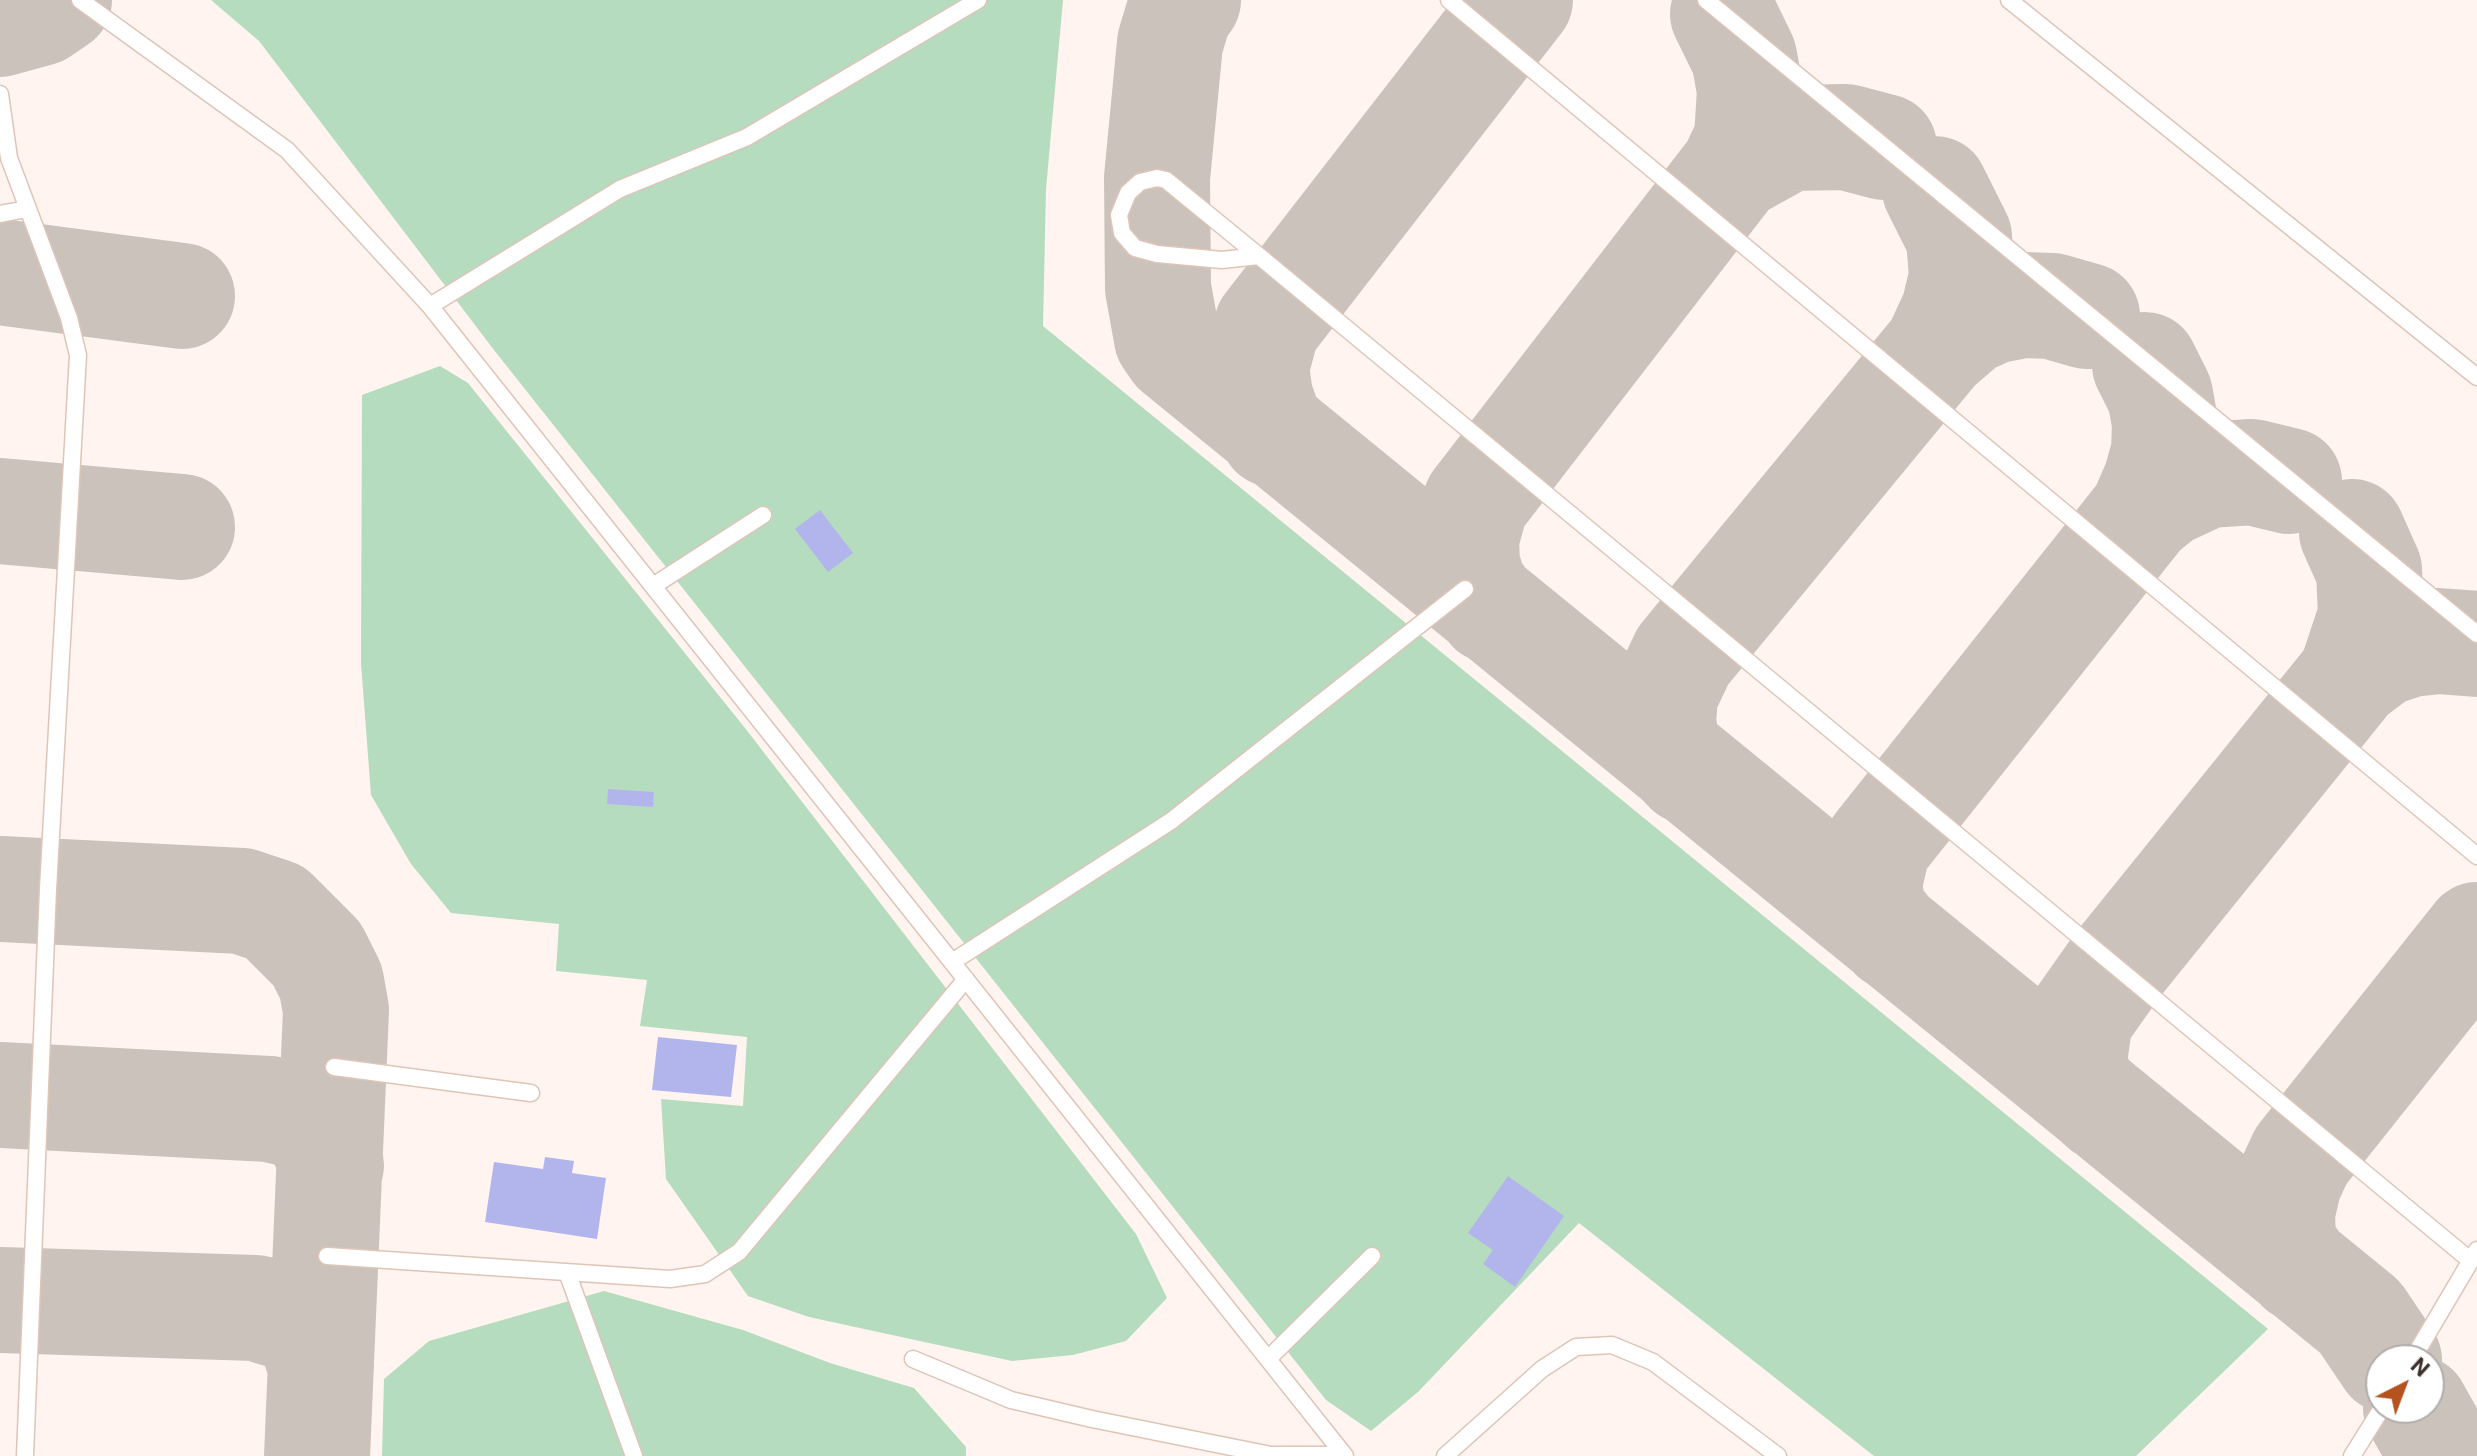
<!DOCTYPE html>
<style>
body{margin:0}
#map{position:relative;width:2477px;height:1456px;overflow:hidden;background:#fff4ef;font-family:Roboto,sans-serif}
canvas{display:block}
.north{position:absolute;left:2365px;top:1344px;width:80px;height:80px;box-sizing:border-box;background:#fff;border:2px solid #b1adab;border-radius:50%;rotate:42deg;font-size:22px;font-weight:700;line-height:32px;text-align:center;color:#3b312c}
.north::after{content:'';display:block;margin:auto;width:28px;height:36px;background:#b65220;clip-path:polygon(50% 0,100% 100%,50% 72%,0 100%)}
</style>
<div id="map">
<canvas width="2477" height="1456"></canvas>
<div class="north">N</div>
</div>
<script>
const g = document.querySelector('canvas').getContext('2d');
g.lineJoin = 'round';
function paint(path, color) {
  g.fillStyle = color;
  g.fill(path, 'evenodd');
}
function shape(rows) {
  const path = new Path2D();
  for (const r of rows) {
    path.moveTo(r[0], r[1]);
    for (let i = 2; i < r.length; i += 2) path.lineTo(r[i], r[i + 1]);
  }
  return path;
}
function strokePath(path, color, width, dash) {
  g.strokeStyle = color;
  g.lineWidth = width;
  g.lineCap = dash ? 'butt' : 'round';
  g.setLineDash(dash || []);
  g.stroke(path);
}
paint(shape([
 [211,0,1063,0,1046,189,1043,326,2268,1329,2136,1456,1874,1456,1579,1223,1418,1392,1371,1431,1326,1400,494,350,259,41],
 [440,366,468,383,745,728,1136,1234,1167,1298,1126,1341,1073,1355,1012,1361,809,1317,748,1296,666,1179,661,1099,743,1106,747,1037,640,1026,647,980,556,971,559,924,451,913,411,864,371,795,361,663,362,395],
 [604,1291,743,1330,830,1363,914,1388,966,1447,966,1456,382,1456,384,1379,429,1341]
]), '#b6dcbf');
strokePath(shape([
 [1188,0,1179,13,1170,43,1157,178,1158,288,1167,338,1176,351,2360,1317,2389,1360],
 [0,24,40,13,59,0],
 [1733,169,1789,138,1846,137,1884,147],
 [0,272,182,296],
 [1937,348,1966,323,1992,311,2023,305,2052,306,2087,316],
 [1273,434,1260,397,1256,367,1267,326,1520,0],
 [0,511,182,527],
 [2142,513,2156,481,2164,452,2165,423,2160,395,2145,365],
 [1491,610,1474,588,1467,564,1466,538,1476,502,1733,169,1747,139,1750,90,1744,57,1723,14],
 [2351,676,2380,654,2410,644,2438,641,2477,644],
 [1688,771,1668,750,1663,723,1665,694,1683,656,1937,348,1954,311,1962,277,1959,237,1935,189],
 [0,889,242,901,275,912,317,954,331,982,336,1010,317,1456],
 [1893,937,1873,912,1869,883,1878,845,2142,513,2164,495,2207,475,2252,472,2289,481],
 [0,1095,269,1109,293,1114,311,1125,322,1139,331,1165],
 [2103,1108,2081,1088,2074,1060,2080,1018,2116,967,2351,676,2371,616,2369,570,2352,532],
 [2300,1269,2283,1243,2282,1212,2289,1182,2301,1156,2477,935],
 [0,1300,256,1308,296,1320,311,1337,321,1366],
 [2416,1408,2443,1456]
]), '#ccc2bc', 106);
paint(shape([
 [820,510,853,553,828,572,795,529],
 [608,789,654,792,653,807,607,804],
 [658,1037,737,1045,731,1097,652,1090],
 [545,1157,574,1161,572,1173,606,1178,597,1239,485,1222,494,1162,543,1169],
 [1508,1176,1564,1216,1515,1287,1483,1264,1493,1250,1468,1233]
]), '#b2b5ec');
const lane = shape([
 [80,0,287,150,430,306,1345,1456],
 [1449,0,2477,856],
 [1706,0,2477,634],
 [2009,0,2477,377],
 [0,94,9,158,69,318,78,355,48,889,25,1456],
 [0,214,27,209],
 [1259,256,1222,260,1157,254,1135,248,1122,233,1119,215,1128,193,1140,182,1157,178,1166,180,1259,256,2471,1261],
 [430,306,620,189,747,137,978,0],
 [653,586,763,515],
 [952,962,1171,821,1465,589],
 [334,1067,531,1093],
 [327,1256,670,1279,705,1274,739,1252,966,979],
 [567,1272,634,1456],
 [1269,1358,1372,1256],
 [913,1359,1011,1400,1092,1419,1271,1455,1344,1455],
 [2412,1360,2477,1250],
 [1445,1456,1542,1369,1576,1347,1612,1345,1653,1362,1778,1456],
 [2352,1456,2382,1408]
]);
strokePath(lane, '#dec5b7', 19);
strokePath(lane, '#fff', 16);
</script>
